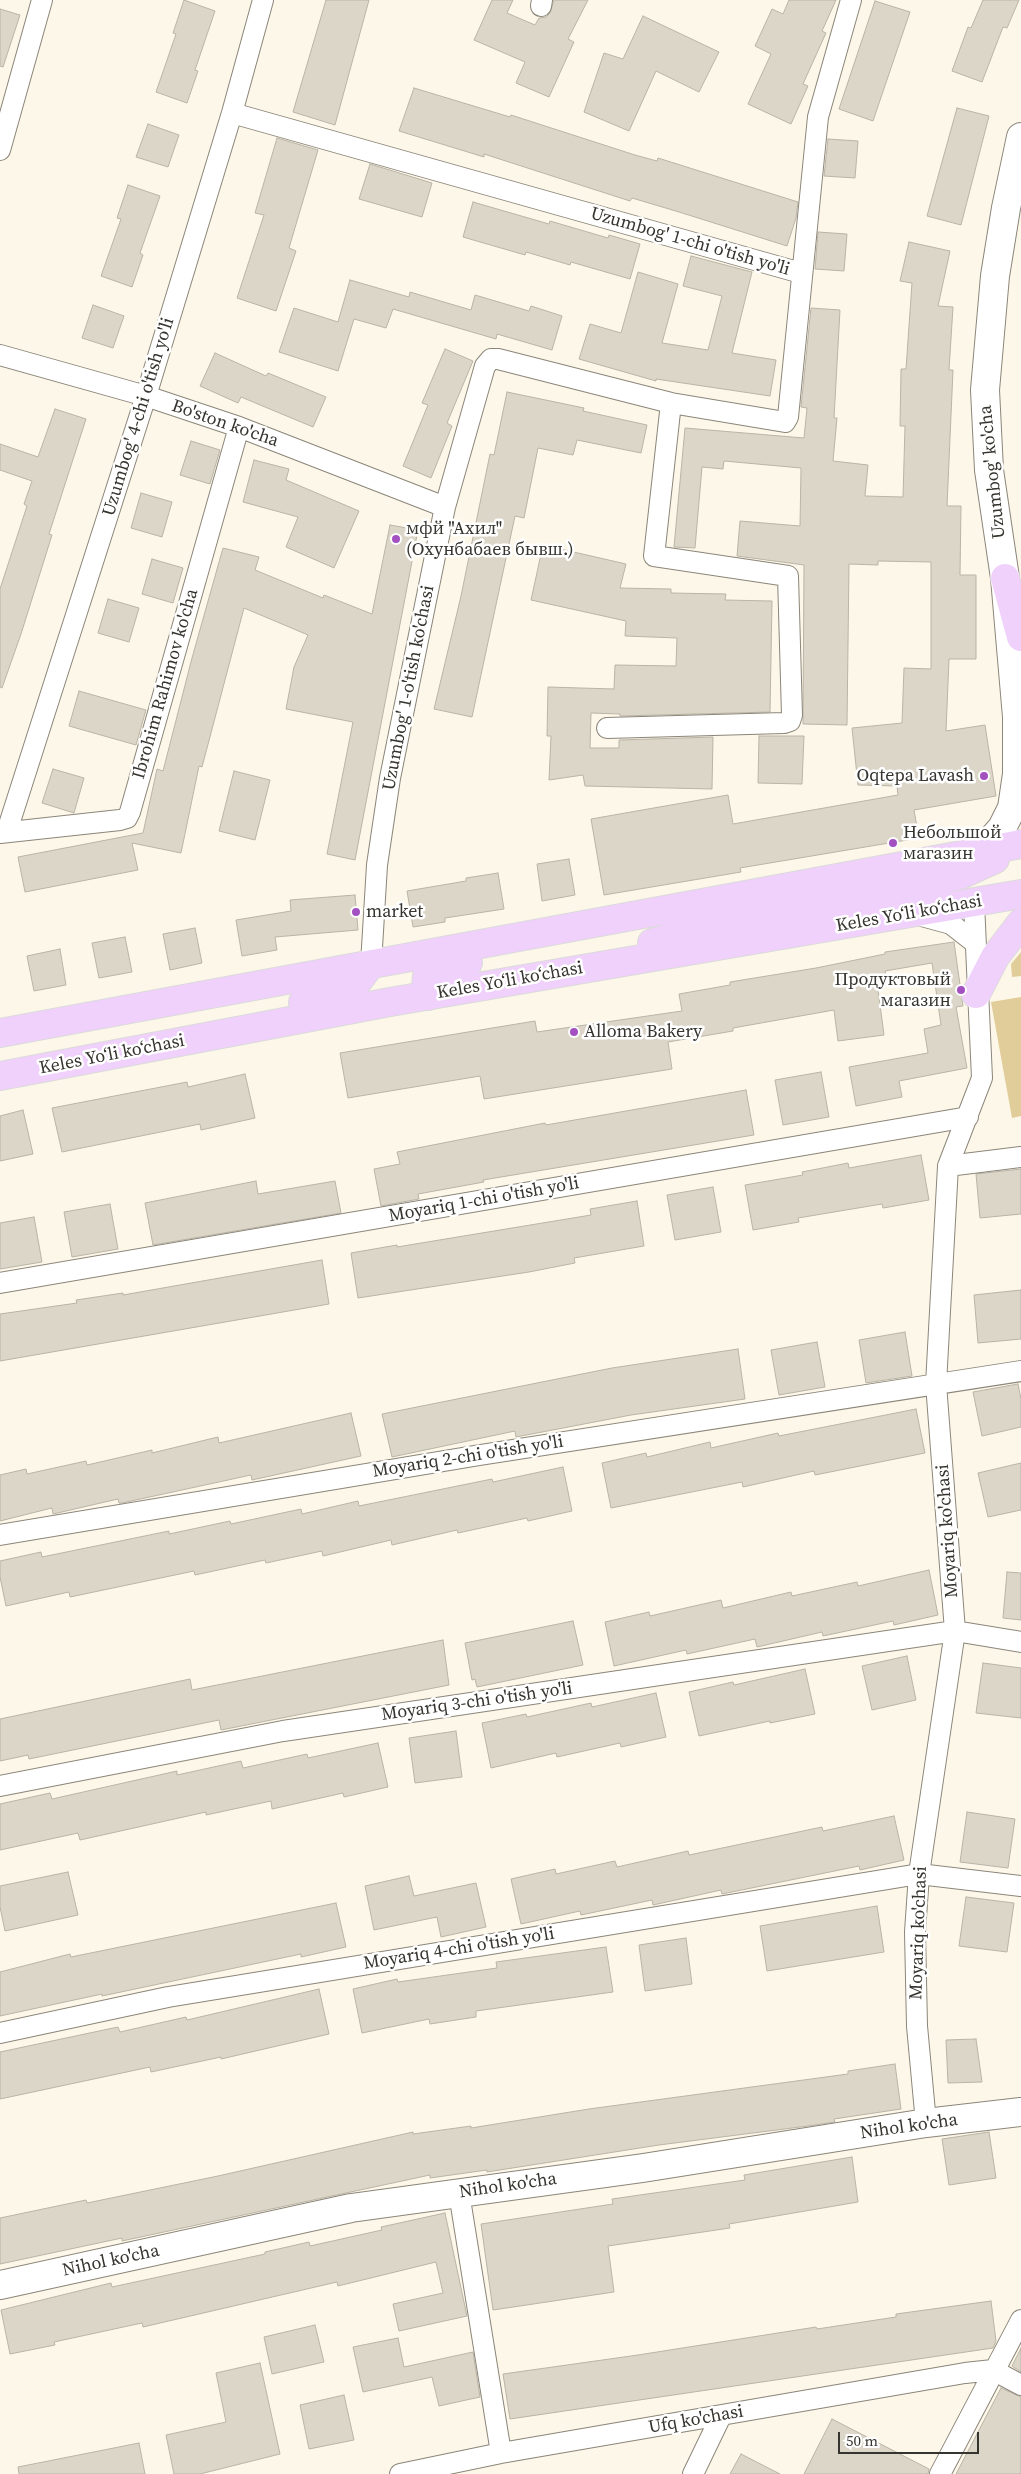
<!DOCTYPE html>
<meta charset="utf-8">
<style>
body{margin:0}
#map{position:relative;width:1021px;height:2474px;overflow:hidden;background:#fdf7e9;font-family:"Source Serif 4",serif}
canvas{display:block}
.scale{position:absolute;left:838px;top:2432px;width:141px;height:22px;box-sizing:border-box;border:2px solid #36342f;border-top:0;padding-left:6px;font-size:15px;line-height:18px;white-space:nowrap;color:#36342f;-webkit-text-stroke:4px #fff;paint-order:stroke}
</style>
<div id="map">
<canvas width="1021" height="2474"></canvas>
<div class="scale">50 m</div>
</div>
<script>
const g = document.querySelector('canvas').getContext('2d');
g.lineJoin = 'round';
function paint(path, color) {
  g.fillStyle = color;
  g.fill(path, 'evenodd');
}
function shape(rows) {
  const path = new Path2D();
  for (const r of rows) {
    path.moveTo(r[0], r[1]);
    for (let i = 2; i < r.length; i += 2) path.lineTo(r[i], r[i + 1]);
  }
  return path;
}
function strokePath(path, color, width, dash) {
  g.strokeStyle = color;
  g.lineWidth = width;
  g.lineCap = dash ? 'butt' : 'round';
  g.setLineDash(dash || []);
  g.stroke(path);
}
function label(font, color, halo, rows, align = 'center') {
  g.font = font + ' "Source Serif 4",serif';
  g.lineWidth = 5;
  g.setLineDash([]);
  g.textBaseline = 'middle';
  g.strokeStyle = halo;
  g.fillStyle = color;
  for (const [text, x, y, turn = 0] of rows) {
    g.save();
    g.translate(x, y);
    g.rotate((+turn || 0) * Math.PI / 180);
    g.textAlign = isNaN(turn) ? turn : align;
    if (halo) g.strokeText(text, 0, 0);
    g.fillText(text, 0, 0);
    g.restore();
  }
}
paint(shape([
 [1021,952,1021,976,1012,977,1011,964],
 [1021,997,1021,1116,1012,1118,991,1002]
]), '#e1cd99');
const building = shape([
 [184,0,215,11,195,70,198,71,187,103,156,92,176,34,173,33,184,0],
 [326,0,369,0,335,125,293,112,326,0],
 [492,0,513,0,507,13,535,25,539,18,546,17,550,13,554,0,588,0,568,39,574,42,549,97,516,83,525,62,474,40,492,0],
 [789,0,836,0,822,31,826,33,803,84,808,86,791,124,748,104,771,54,755,46,772,9,783,14,789,0],
 [983,0,1019,0,1007,28,1003,27,982,82,952,71,968,27,971,28,983,0],
 [875,1,910,12,873,121,839,109,875,1],
 [0,9,20,15,3,67,0,66,0,9],
 [643,16,719,52,699,92,656,71,629,131,584,112,604,53,623,59,643,16],
 [414,88,510,117,511,115,635,155,657,161,658,158,798,202,796,218,787,246,679,212,632,198,630,201,484,154,484,157,399,131,414,88],
 [957,108,989,116,961,225,927,216,957,108],
 [148,124,179,135,168,167,136,157,148,124],
 [277,138,318,150,289,248,296,251,276,311,237,298,264,215,255,213,277,138],
 [828,139,858,141,855,178,824,176,828,139],
 [370,164,432,183,422,217,359,199,370,164],
 [128,185,160,196,140,253,143,255,132,287,101,276,121,219,117,218,128,185],
 [473,202,549,224,550,221,608,238,609,235,640,244,630,279,571,262,570,265,526,252,525,255,463,237,473,202],
 [818,232,847,234,844,271,815,269,818,232],
 [909,242,950,251,938,306,953,307,949,370,953,370,947,506,961,506,960,575,976,575,976,659,949,659,946,731,985,725,996,796,914,810,919,838,740,868,741,872,604,895,591,819,728,795,733,824,898,795,897,786,858,785,852,728,902,723,904,668,931,669,931,562,878,561,878,565,849,564,847,725,803,724,804,565,737,556,740,521,800,526,801,468,724,461,723,469,702,467,695,548,674,547,685,428,804,438,807,408,801,407,811,308,840,310,834,418,837,418,833,461,868,465,865,496,903,497,905,426,900,426,901,369,906,369,912,283,900,281,909,242],
 [691,256,752,272,732,353,776,360,770,396,656,379,656,381,579,359,590,324,621,333,638,272,678,284,662,343,708,350,722,296,683,286,691,256],
 [350,280,409,297,410,292,471,310,475,295,529,311,531,306,562,316,552,350,497,334,496,339,393,309,386,328,354,319,338,371,279,352,294,308,338,322,350,280],
 [93,305,124,316,113,348,82,338,93,305],
 [445,349,473,361,447,423,452,426,431,478,403,466,428,405,422,403,445,349],
 [215,353,266,376,268,373,326,397,313,427,241,397,238,403,200,386,215,353],
 [507,392,584,408,583,411,647,425,641,453,577,440,573,455,538,448,524,518,515,516,472,717,434,709,461,596,490,454,494,455,507,392],
 [55,409,86,419,49,534,52,535,21,634,2,688,0,687,0,589,27,506,24,504,32,481,0,470,0,444,38,457,55,409],
 [191,441,220,450,210,484,180,475,191,441],
 [254,460,289,469,286,480,359,511,334,568,286,547,298,517,243,502,254,460],
 [141,493,172,502,162,537,131,528,141,493],
 [390,525,418,530,355,860,327,854,353,722,286,709,294,667,308,635,244,608,202,767,199,766,181,853,132,843,138,870,25,892,18,857,143,833,157,769,163,771,192,658,223,548,259,557,255,570,323,598,324,595,372,614,390,525],
 [543,545,626,564,620,588,671,589,671,593,726,594,725,600,772,601,770,712,620,716,620,714,591,713,590,748,619,748,619,740,713,737,712,789,585,786,583,775,549,780,551,736,547,736,548,687,614,689,615,665,676,666,677,638,625,636,626,621,531,600,543,545],
 [152,559,183,568,173,603,142,594,152,559],
 [108,599,139,608,129,642,98,633,108,599],
 [79,691,146,710,136,745,69,726,79,691],
 [759,736,804,736,802,784,758,783,759,736],
 [53,769,84,778,74,813,42,803,53,769],
 [234,771,270,780,255,840,219,831,234,771],
 [569,859,575,895,542,901,537,864,569,859],
 [498,873,504,909,445,918,445,922,413,927,407,891,466,881,466,878,498,873],
 [355,895,358,930,275,937,277,950,242,956,236,920,291,911,290,900,355,895],
 [195,928,202,963,170,970,163,934,195,928],
 [125,937,132,972,99,978,92,943,125,937],
 [954,942,963,1006,956,1007,967,1068,899,1081,902,1097,856,1106,849,1067,928,1053,924,1029,941,1025,932,963,885,971,887,980,877,982,884,1035,838,1041,834,1010,733,1028,733,1031,668,1042,672,1069,484,1099,480,1076,348,1098,340,1053,535,1021,537,1032,682,1011,679,994,730,985,730,982,816,968,885,954,885,952,954,942],
 [60,949,66,985,34,991,27,956,60,949],
 [821,1072,829,1117,783,1125,775,1080,821,1072],
 [245,1074,255,1118,201,1130,200,1124,62,1152,52,1108,187,1082,188,1087,245,1074],
 [746,1090,754,1135,483,1180,484,1182,418,1194,419,1199,381,1206,374,1169,400,1164,397,1152,545,1123,546,1125,746,1090],
 [23,1110,33,1154,0,1161,0,1116,23,1110],
 [921,1155,929,1200,883,1208,882,1204,798,1218,799,1222,753,1230,745,1185,803,1175,802,1172,848,1163,849,1168,921,1155],
 [1021,1169,1021,1214,980,1218,976,1174,1021,1169],
 [256,1181,258,1194,335,1181,341,1213,153,1245,145,1203,256,1181],
 [713,1187,721,1232,675,1240,667,1195,713,1187],
 [637,1201,644,1246,574,1258,575,1263,529,1272,358,1298,351,1253,397,1245,397,1247,591,1215,590,1209,637,1201],
 [110,1204,118,1249,72,1257,64,1212,110,1204],
 [34,1217,42,1262,0,1269,0,1223,34,1217],
 [322,1260,329,1304,0,1361,0,1314,77,1303,76,1300,123,1293,123,1295,322,1260],
 [1021,1290,1021,1339,978,1343,974,1295,1021,1290],
 [905,1332,912,1376,866,1383,859,1340,905,1332],
 [817,1342,825,1387,779,1395,771,1350,817,1342],
 [738,1349,745,1399,631,1415,516,1437,515,1431,392,1457,382,1414,612,1368,738,1349],
 [1018,1384,1021,1399,1021,1427,982,1436,973,1392,1018,1384],
 [916,1409,925,1453,815,1475,814,1471,743,1487,742,1482,611,1508,602,1463,646,1453,647,1457,710,1442,711,1448,778,1433,779,1436,916,1409],
 [351,1413,361,1456,252,1480,251,1475,122,1503,119,1503,118,1499,53,1514,52,1508,0,1521,0,1475,26,1469,27,1474,86,1461,87,1465,152,1450,152,1453,218,1437,219,1443,351,1413],
 [1021,1463,1021,1510,988,1517,978,1473,1021,1463],
 [563,1467,572,1511,528,1521,527,1518,458,1533,457,1530,392,1545,391,1540,323,1556,322,1551,266,1563,265,1560,195,1575,194,1571,70,1597,69,1592,6,1606,0,1577,0,1561,41,1552,42,1557,169,1531,169,1534,230,1521,231,1524,301,1509,302,1514,358,1501,359,1506,492,1479,493,1482,563,1467],
 [929,1570,938,1615,894,1625,893,1621,823,1636,822,1632,757,1647,755,1639,687,1654,686,1650,614,1666,605,1622,649,1612,650,1616,721,1600,723,1608,791,1592,792,1596,857,1582,858,1586,929,1570],
 [1007,1572,1021,1573,1021,1620,1003,1618,1007,1572],
 [573,1621,583,1665,477,1687,475,1679,472,1680,465,1643,573,1621],
 [443,1640,449,1685,221,1730,219,1720,29,1759,28,1755,0,1761,0,1719,190,1679,192,1690,443,1640],
 [907,1656,916,1700,872,1710,862,1666,907,1656],
 [983,1663,1021,1668,1021,1718,976,1713,983,1663],
 [805,1669,815,1714,770,1723,770,1721,699,1736,689,1692,733,1682,734,1685,805,1669],
 [656,1693,666,1737,621,1747,620,1743,557,1757,556,1753,491,1768,482,1723,526,1714,527,1717,591,1703,592,1707,656,1693],
 [456,1731,462,1777,415,1783,409,1738,456,1731],
 [378,1743,388,1787,344,1797,343,1793,272,1809,271,1801,206,1815,206,1812,80,1840,78,1833,0,1850,0,1804,50,1793,52,1799,177,1771,177,1775,241,1761,243,1768,307,1754,308,1758,378,1743],
 [967,1812,1015,1819,1008,1868,960,1862,967,1812],
 [894,1816,904,1860,860,1870,859,1866,727,1893,722,1894,721,1890,653,1905,652,1900,581,1915,580,1911,521,1924,511,1879,555,1869,556,1874,615,1861,617,1867,688,1851,689,1855,822,1827,823,1831,894,1816],
 [68,1872,78,1915,5,1931,0,1907,0,1886,68,1872],
 [409,1876,414,1896,476,1883,486,1927,441,1937,437,1917,374,1930,365,1886,409,1876],
 [966,1897,1014,1903,1007,1952,959,1946,966,1897],
 [336,1903,346,1947,301,1957,301,1954,102,1996,102,1994,0,2016,0,1972,70,1954,71,1957,336,1903],
 [877,1906,884,1952,767,1971,760,1926,877,1906],
 [686,1938,692,1984,645,1991,639,1945,686,1938],
 [606,1947,613,1992,476,2011,476,2017,430,2024,429,2019,362,2033,353,1989,397,1979,398,1982,497,1968,496,1962,606,1947],
 [319,1989,329,2034,221,2059,221,2057,151,2072,150,2067,0,2099,0,2052,118,2027,120,2032,186,2017,187,2020,319,1989],
 [976,2039,982,2082,948,2083,946,2040,976,2039],
 [895,2064,901,2109,834,2119,835,2122,808,2126,659,2145,487,2172,487,2170,430,2178,430,2175,122,2241,122,2238,0,2264,0,2218,86,2200,87,2203,218,2176,413,2132,413,2134,471,2126,471,2128,589,2109,848,2074,848,2071,895,2064],
 [989,2132,996,2178,949,2185,942,2139,989,2132],
 [852,2157,858,2202,729,2224,730,2228,608,2246,614,2292,493,2310,481,2224,613,2204,612,2199,745,2180,744,2175,852,2157],
 [445,2213,467,2316,399,2331,393,2304,443,2293,436,2262,338,2286,337,2282,143,2327,142,2323,54,2342,55,2345,10,2354,1,2310,111,2283,112,2287,265,2254,265,2252,309,2242,310,2246,382,2230,381,2227,445,2213],
 [991,2301,996,2341,993,2348,510,2419,503,2374,638,2355,816,2327,817,2329,896,2317,896,2314,991,2301],
 [315,2325,324,2362,272,2374,264,2337,315,2325],
 [398,2338,404,2367,473,2352,480,2397,439,2406,432,2377,363,2392,353,2347,398,2338],
 [1021,2348,1021,2372,1012,2366,1021,2348],
 [260,2363,280,2454,200,2474,174,2474,166,2435,226,2422,216,2373,260,2363],
 [1001,2388,1021,2397,1021,2474,956,2474,1001,2388],
 [344,2395,354,2440,309,2449,300,2405,344,2395],
 [832,2419,929,2469,928,2474,804,2474,832,2419],
 [139,2443,145,2474,19,2474,18,2467,139,2443],
 [741,2454,780,2474,730,2474,741,2454]
]);
paint(building, '#dcd6c8');
strokePath(building, '#b9b4a6', 1);
const street = shape([
 [541,6,542,0],
 [232,113,801,273],
 [0,150,42,0],
 [0,355,146,396,239,427,445,507],
 [607,728,784,723,790,721,792,715,788,576,654,556,671,403],
 [7,831,146,396,232,113,263,0],
 [0,833,120,820,127,818,130,812,239,427],
 [918,915,951,924,974,942],
 [371,964,377,865,390,778,445,507,485,366,491,359,498,359,671,403,785,422,788,417,818,117,851,0],
 [948,1166,1021,1157],
 [0,1283,968,1117],
 [0,1535,480,1455,1021,1371],
 [0,1786,283,1731,955,1631,1021,1642],
 [0,2033,168,1997,919,1874,1021,1886],
 [926,2123,917,2026,915,1932,919,1874,955,1631,936,1384,948,1166,982,1078,974,903],
 [459,2193,501,2453],
 [993,2370,1021,2385],
 [400,2474,501,2453,965,2373,993,2370],
 [693,2474,721,2416],
 [940,2474,1021,2320]
]);
const secondary = shape([
 [969,854,987,845,1002,828,1012,808,1017,774,1017,717,1005,578,989,470,985,390,995,276,1006,208,1021,137],
 [0,2285,351,2208,643,2168,926,2123,1021,2112]
]);
const primary = shape([
 [1005,578,1021,637],
 [652,943,699,928,906,888,960,875,995,859],
 [976,994,995,957,1021,923],
 [428,996,426,987,427,976,433,970,468,963],
 [303,1002,329,997,355,985,371,964],
 [0,1033,1021,844],
 [0,1076,390,1002,1021,894]
]);
strokePath(street, '#8b8679', 22);
strokePath(secondary, '#8b8679', 30);
strokePath(primary, '#dbdada', 30);
strokePath(street, '#fff', 20);
strokePath(secondary, '#fff', 28);
strokePath(primary, '#efd1fc', 28);
for (const [x, y, r, color] of [
 [396,539,5,"#a351c1"],
 [984,776,5,"#a351c1"],
 [893,843,5,"#a351c1"],
 [356,912,5,"#a351c1"],
 [961,990,5,"#a351c1"],
 [574,1032,5,"#a351c1"]
]) {
  const dot = new Path2D();
  dot.arc(x, y, r, 0, 2 * Math.PI);
  g.fillStyle = color;
  g.fill(dot);
  strokePath(dot, '#fff', 2);
}
label('18px', '#36342f', '#fff', [
 ["Uzumbog' 1-chi o'tish yo'li",690,242,16],
 ["Uzumbog' 4-chi o'tish yo'li",139,417,-73],
 ["Bo'ston ko'cha",225,424,19],
 ["Uzumbog' ko'cha",993,472,-96],
 ["Ibrohim Rahimov ko'cha",166,684,-74],
 ["Uzumbog' 1-o'tish ko'chasi",409,688,-79],
 ["Keles Yoʻli koʻchasi",909,914,-10],
 ["Keles Yoʻli koʻchasi",510,981,-10],
 ["Keles Yoʻli koʻchasi",112,1055,-11],
 ["Moyariq 1-chi o'tish yo'li",484,1200,-10],
 ["Moyariq 2-chi o'tish yo'li",468,1457,-9],
 ["Moyariq ko'chasi",948,1531,-94],
 ["Moyariq 3-chi o'tish yo'li",477,1702,-8],
 ["Moyariq ko'chasi",919,1933,-88],
 ["Moyariq 4-chi o'tish yo'li",459,1949,-9],
 ["Nihol ko'cha",909,2127,-8],
 ["Nihol ko'cha",508,2186,-8],
 ["Nihol ko'cha",111,2261,-12],
 ["Ufq ko'chasi",696,2420,-10]
]);
label('18px', '#36342f', '#fff', [
 ["мфй \"Ахил\"",406,529],
 ["(Охунбабаев бывш.)",406,550],
 ["Oqtepa Lavash",974,776,"right"],
 ["Небольшой",903,833],
 ["магазин",903,854],
 ["market",366,912],
 ["Продуктовый",951,980,"right"],
 ["магазин",951,1001,"right"],
 ["Alloma Bakery",584,1032]
], 'left');
</script>
